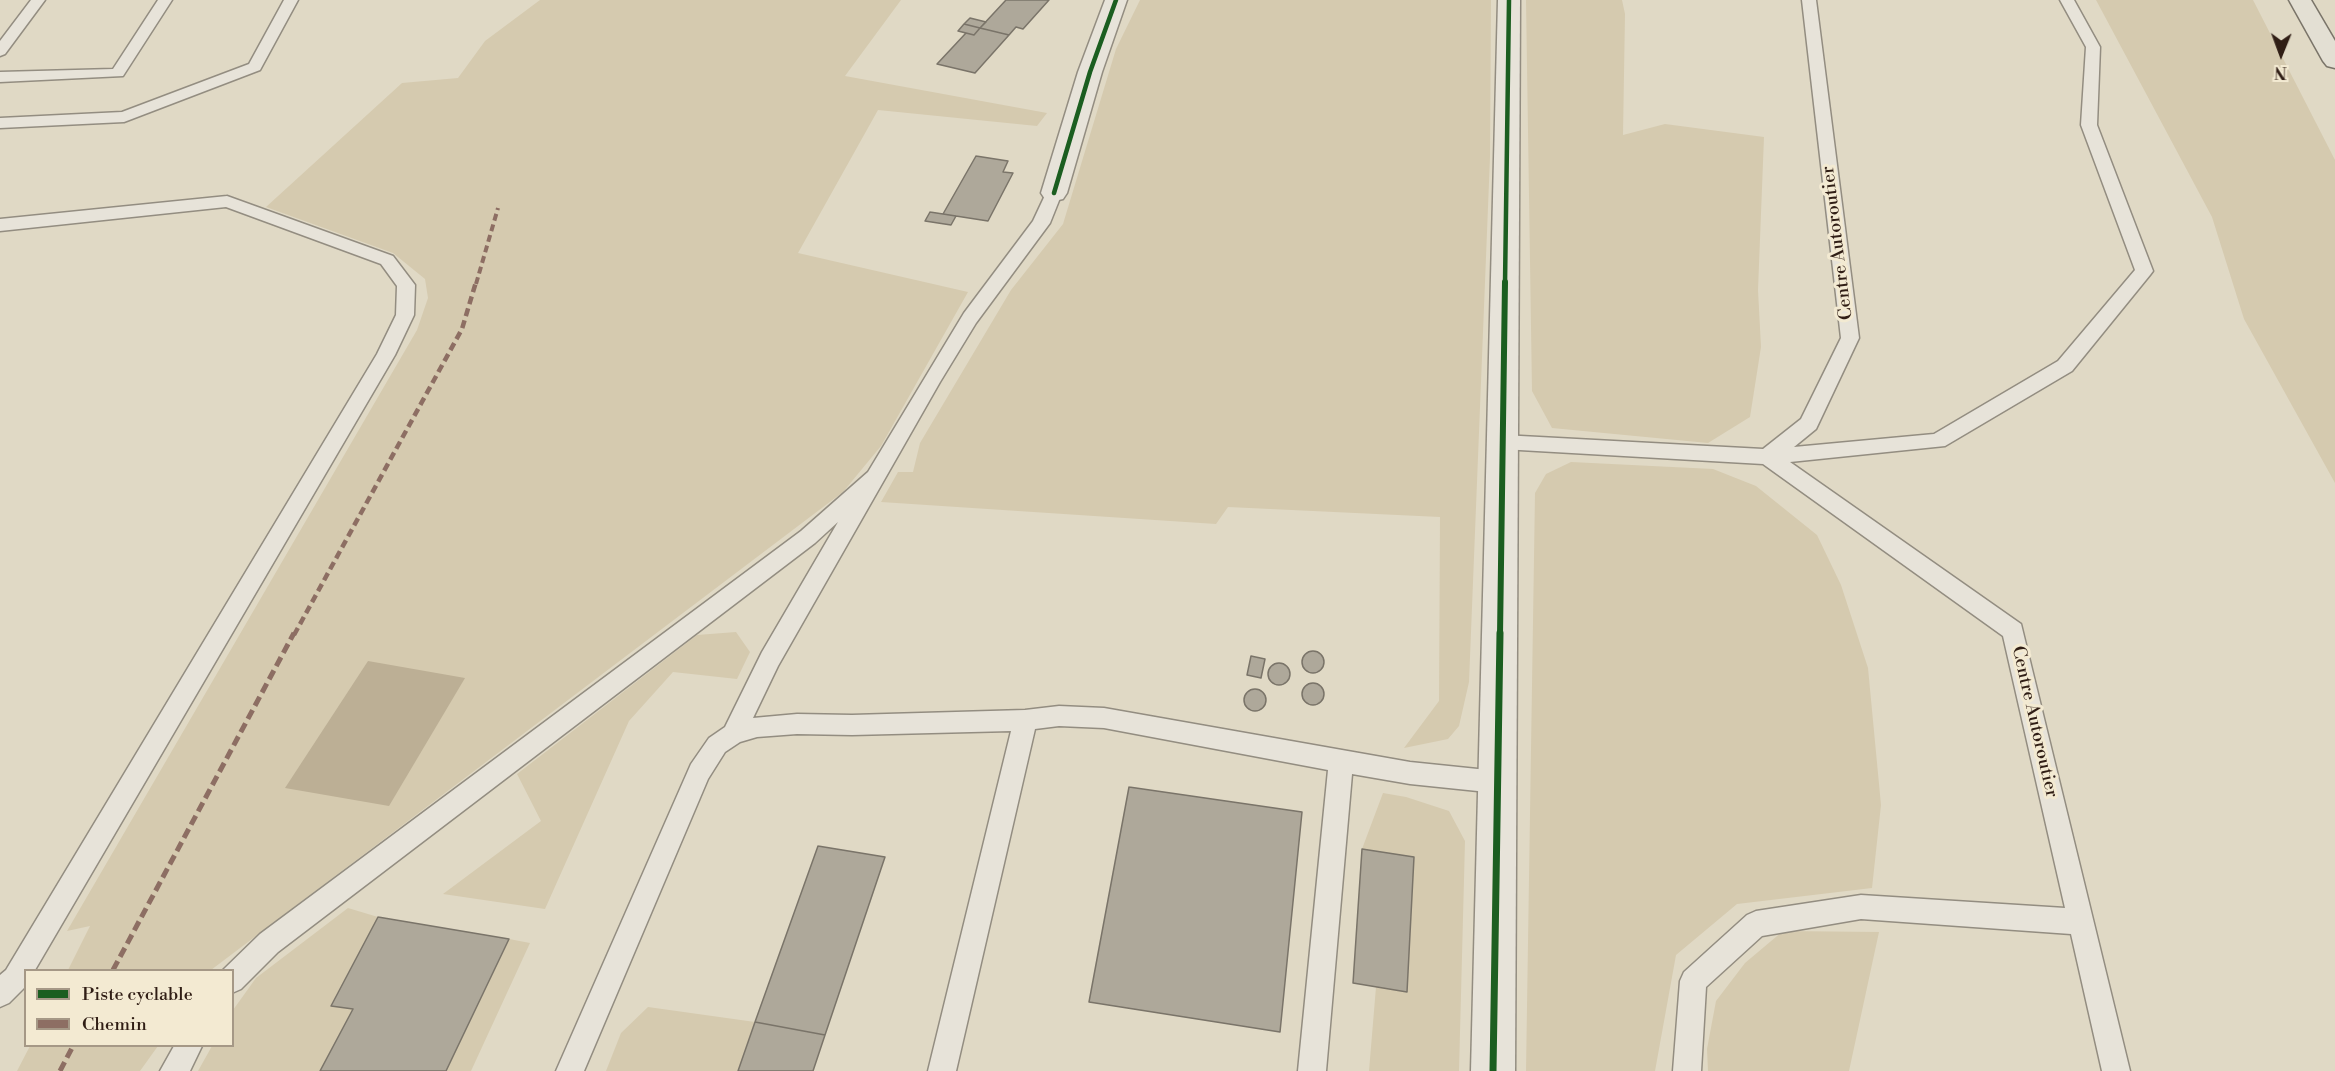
<!DOCTYPE html>
<style>
body{margin:0}
#map{position:relative;width:2335px;height:1071px;overflow:hidden;background:#e0d9c5;font-family:"Libre Bodoni",serif}
canvas{display:block}
.legend{position:absolute;left:24px;top:969px;width:210px;height:78px;box-sizing:border-box;background:#f3ead2;border:2px solid #a59886;margin:0;padding:8px 10px;list-style:none;font-size:18px;color:#301e15}
.legend li{display:flex;align-items:center;gap:12px;height:30px}
.legend b{width:30px;border:2px solid #a59886}
.north{position:absolute;left:2251px;top:24px;width:60px;height:60px;-webkit-text-stroke:4px #f3ead2;paint-order:stroke;rotate:181deg;font-size:16px;font-weight:700;line-height:24px;text-align:center;color:#301e15}
.north::after{content:'';display:block;margin:auto;width:21px;height:27px;background:#301e15;clip-path:polygon(50% 0,100% 100%,50% 72%,0 100%)}
</style>
<div id="map">
<canvas width="2335" height="1071"></canvas>
<ul class="legend">
<li><b style="height:8px;background:#1b5e20"></b>Piste cyclable</li>
<li><b style="height:8px;background:#8d6e63"></b>Chemin</li>
</ul>
<div class="north">N</div>
</div>
<script>
const g = document.querySelector('canvas').getContext('2d');
g.lineJoin = 'round';
function paint(path, color) {
  g.fillStyle = color;
  g.fill(path, 'evenodd');
}
function shape(rows) {
  const path = new Path2D();
  for (const r of rows) {
    if (r.length === 3) {
      path.moveTo(r[0] + r[2], r[1]);
      path.arc(r[0], r[1], r[2], 0, 2 * Math.PI);
      continue;
    }
    path.moveTo(r[0], r[1]);
    for (let i = 2; i < r.length; i += 2) path.lineTo(r[i], r[i + 1]);
  }
  return path;
}
function strokePath(path, color, width, dash) {
  g.strokeStyle = color;
  g.lineWidth = width;
  g.lineCap = dash ? 'butt' : 'round';
  g.setLineDash(dash || []);
  g.stroke(path);
}
function label(font, color, halo, rows, align = 'center') {
  g.font = font + ' "Libre Bodoni",serif';
  g.lineWidth = 6;
  g.setLineDash([]);
  g.textBaseline = 'middle';
  g.strokeStyle = halo;
  g.fillStyle = color;
  for (const [text, x, y, turn = 0] of rows) {
    g.save();
    g.translate(x, y);
    g.rotate((+turn || 0) * Math.PI / 180);
    g.textAlign = isNaN(turn) ? turn : align;
    if (halo) g.strokeText(text, 0, 0);
    g.fillText(text, 0, 0);
    g.restore();
  }
}
paint(shape([
 [540,0,901,0,845,76,1047,113,1037,126,878,110,798,253,968,292,881,446,843,492,211,970,68,970,90,926,67,931,417,330,428,298,425,279,393,253,266,207,402,83,458,78,485,41],
 [1140,0,1491,0,1490,157,1469,682,1459,726,1448,739,1404,748,1439,701,1440,517,1228,507,1216,524,881,502,898,472,913,472,920,443,1011,290,1063,224,1116,49],
 [1526,0,1622,0,1625,14,1623,135,1665,124,1764,137,1758,290,1761,347,1750,417,1708,443,1552,428,1532,391],
 [2096,0,2253,0,2335,160,2335,483,2244,319,2212,217],
 [1571,462,1713,469,1756,486,1817,535,1841,585,1868,668,1881,805,1872,888,1737,904,1676,955,1655,1071,1526,1071,1535,493,1546,474],
 [736,632,750,652,737,679,673,672,629,721,545,909,443,894,541,821,517,774,697,635],
 [1383,793,1406,797,1449,811,1465,841,1459,1071,1369,1071,1376,987,1407,992,1414,858,1362,849],
 [348,908,378,917,331,1005,353,1009,320,1071,198,1071,212,1046,232,1046,233,1010,256,978],
 [1783,931,1879,932,1849,1071,1708,1071,1707,1049,1716,1001,1745,963],
 [509,939,530,943,471,1071,446,1071],
 [648,1007,755,1022,738,1071,606,1071,621,1033],
 [30,1046,158,1046,140,1071,17,1071]
]), '#d5caaf');
paint(shape([
 [368,661,465,678,389,806,285,788]
]), '#bcaf95');
const building = shape([
 [1006,0,1049,0,1023,29,1016,27,1009,35,980,28,1006,0],
 [970,18,986,22,980,28,964,24,970,18],
 [964,24,980,28,974,35,958,31,964,24],
 [980,28,1009,35,975,73,937,64,966,33,974,35,980,28],
 [976,156,1008,161,1003,172,1013,173,988,221,943,214,976,156],
 [930,212,956,216,951,225,925,221,930,212],
 [1313,662,11],
 [1251,656,1265,659,1261,678,1247,675,1251,656],
 [1279,674,11],
 [1313,694,11],
 [1255,700,11],
 [1129,787,1302,812,1280,1032,1089,1002,1129,787],
 [818,846,885,857,825,1035,755,1022,818,846],
 [1362,849,1414,857,1407,992,1353,983,1362,849],
 [378,917,509,939,446,1071,320,1071,353,1009,331,1006,378,917],
 [755,1022,825,1035,813,1071,738,1071,755,1022]
]);
paint(building, '#aea89a');
strokePath(building, '#7a7469', 1.5);
const service = shape([
 [31,0,45,0,5,54,0,56,0,41,31,0],
 [158,0,172,0,123,76,0,82,0,72,113,69,158,0],
 [284,0,298,0,260,70,124,122,0,128,0,118,122,112,249,64,284,0],
 [1802,0,1816,0,1859,338,1816,429,1794,447,1934,434,2058,361,2135,270,2081,125,2086,47,2060,0,2074,0,2100,47,2097,125,2153,271,2150,275,2072,371,1945,446,1790,462,2021,624,2130,1071,2102,1071,2071,934,1861,919,1762,936,1706,987,1701,1071,1673,1071,1680,981,1684,972,1747,915,1756,911,1861,895,2065,908,2003,636,1763,464,1502,449,1495,447,1492,442,1495,437,1502,435,1763,449,1801,419,1841,338,1802,0],
 [1054,188,1060,189,1062,193,1050,223,976,323,940,382,778,666,753,718,797,714,852,715,1025,710,1059,706,1104,708,1410,762,1497,771,1506,774,1509,782,1506,790,1497,793,1410,784,1352,774,1326,1071,1298,1071,1328,770,1104,728,1059,726,1035,729,956,1071,928,1071,1011,731,852,735,797,734,757,737,740,742,725,752,708,779,584,1071,556,1071,691,764,709,738,725,727,762,652,838,522,815,543,278,952,241,989,232,993,232,970,223,970,260,934,801,531,868,472,964,313,1033,221,1048,189,1054,188],
 [227,196,393,256,415,285,414,315,395,355,35,970,26,970,24,988,9,1003,0,1007,0,975,6,970,377,354,396,315,397,286,381,264,226,207,0,231,0,219,227,196],
 [174,1046,202,1046,190,1071,160,1071,174,1046]
]);
const minor = shape([
 [1105,0,1127,0,1102,72,1067,193,1063,199,1054,201,1045,199,1041,193,1078,72,1105,0]
]);
const tertiary = shape([
 [1498,0,1520,0,1515,1071,1471,1071,1498,0]
]);
const motorway = shape([
 [2289,0,2311,0,2335,41,2335,68,2327,66,2323,61,2289,0]
]);
strokePath(service, '#938d81', 3);
strokePath(minor, '#938d81', 3);
strokePath(tertiary, '#938d81', 3);
strokePath(motorway, '#7a7469', 3);
paint(service, '#e7e3d9');
paint(minor, '#e7e3d9');
paint(tertiary, '#e7e3d9');
paint(motorway, '#e3dfd3');
strokePath(shape([
 [476,284,498,208]
]), '#8d6e63', 4, [7, 4]);
strokePath(shape([
 [294,635,462,329,476,282]
]), '#8d6e63', 4.5, [8, 4.5]);
strokePath(shape([
 [113,970,294,633],
 [60,1071,73,1046]
]), '#8d6e63', 5, [10, 5]);
strokePath(shape([
 [1054,193,1090,72,1116,0],
 [1505,284,1509,0]
]), '#1b5e20', 4.5);
strokePath(shape([
 [1500,635,1505,282]
]), '#1b5e20', 6);
strokePath(shape([
 [1493,1071,1500,633]
]), '#1b5e20', 7);
label('18px', '#301e15', '#f3ead2', [
 ["Centre Autoroutier",1838,243,-97],
 ["Centre Autoroutier",2034,722,77]
]);
</script>
